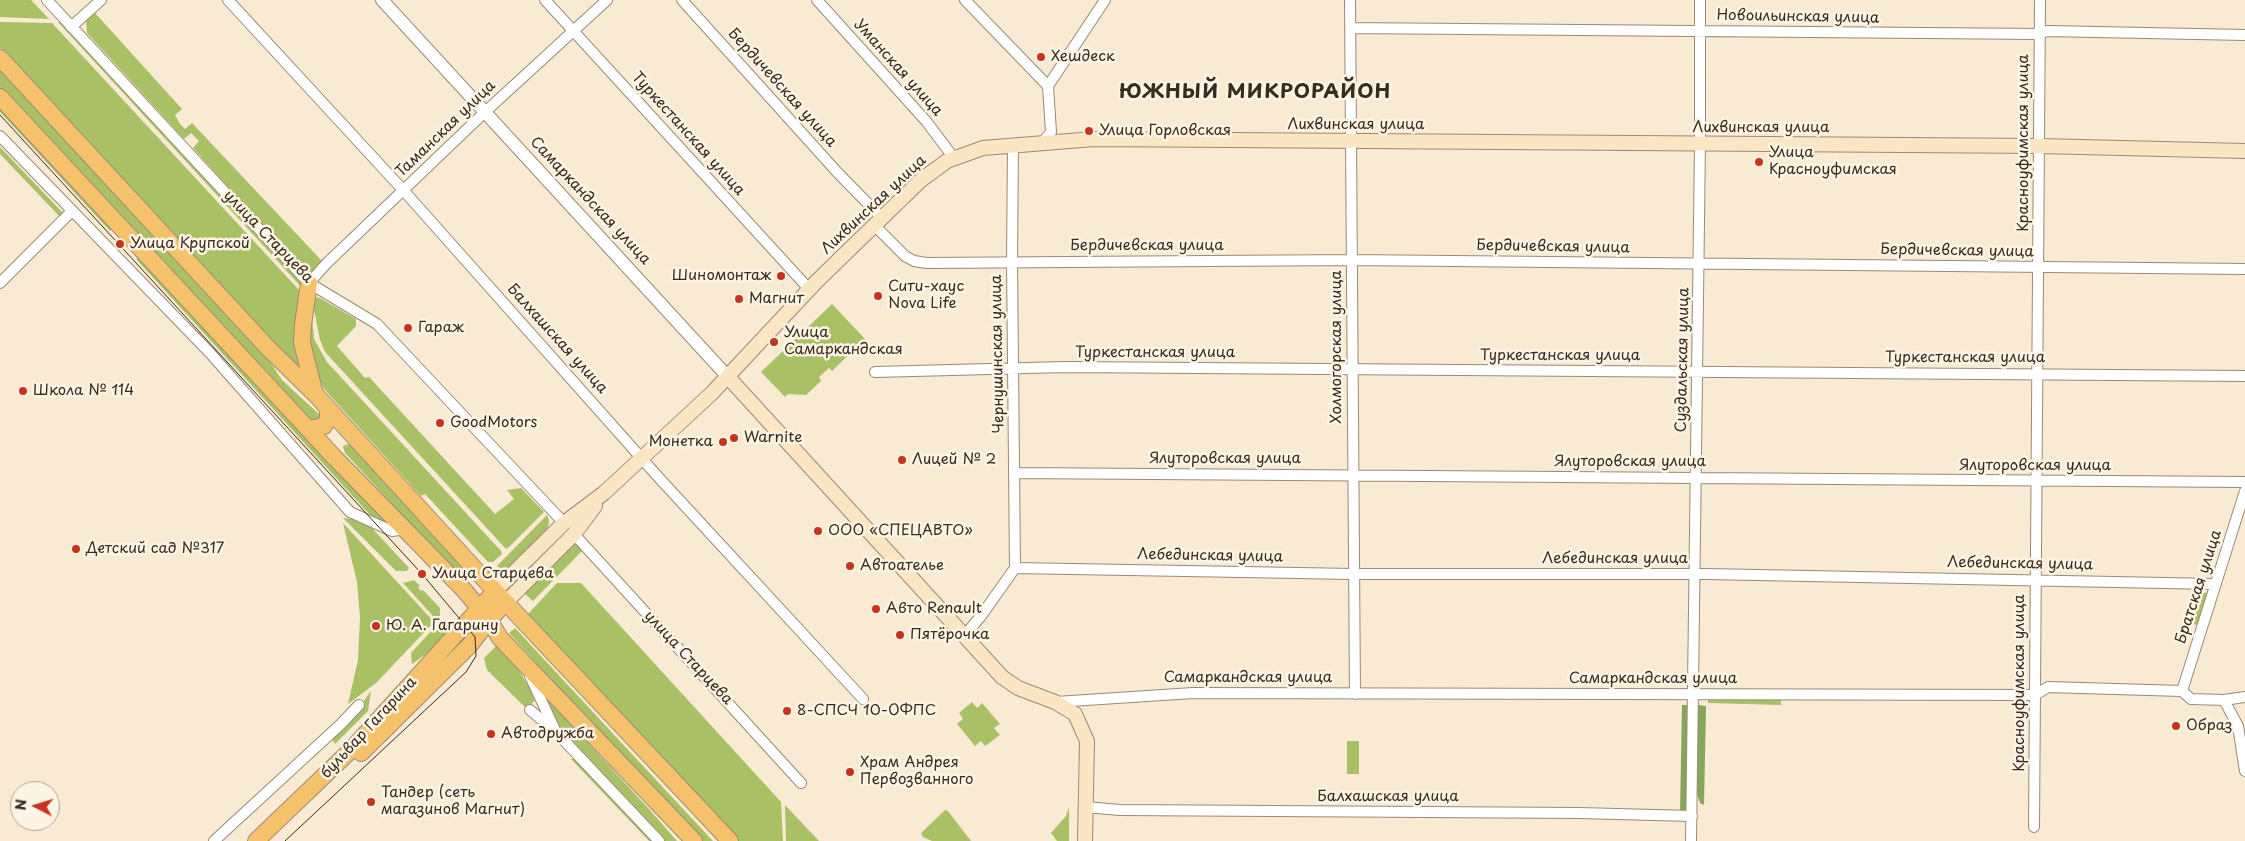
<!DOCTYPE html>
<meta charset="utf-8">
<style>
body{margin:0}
#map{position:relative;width:2245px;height:841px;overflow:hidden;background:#f8ead3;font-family:"Playpen Sans",sans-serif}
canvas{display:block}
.north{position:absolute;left:10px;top:781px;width:50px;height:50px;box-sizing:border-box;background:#fcf5e5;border:1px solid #afa495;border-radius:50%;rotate:275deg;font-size:14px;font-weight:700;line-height:20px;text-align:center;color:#3b2a1e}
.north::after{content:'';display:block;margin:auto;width:18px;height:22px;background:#c8321e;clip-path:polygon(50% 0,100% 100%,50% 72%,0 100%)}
</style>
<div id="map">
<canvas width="2245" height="841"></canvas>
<div class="north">N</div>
</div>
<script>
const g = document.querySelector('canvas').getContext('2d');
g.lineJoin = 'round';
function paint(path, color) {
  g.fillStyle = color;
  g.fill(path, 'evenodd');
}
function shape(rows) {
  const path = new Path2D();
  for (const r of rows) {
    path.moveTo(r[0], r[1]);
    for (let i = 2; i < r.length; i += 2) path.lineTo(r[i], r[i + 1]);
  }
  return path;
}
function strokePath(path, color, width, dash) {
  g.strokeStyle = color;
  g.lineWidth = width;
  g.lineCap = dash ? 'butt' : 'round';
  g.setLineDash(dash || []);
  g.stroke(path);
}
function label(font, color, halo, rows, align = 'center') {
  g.font = font + ' "Playpen Sans",sans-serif';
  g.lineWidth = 5;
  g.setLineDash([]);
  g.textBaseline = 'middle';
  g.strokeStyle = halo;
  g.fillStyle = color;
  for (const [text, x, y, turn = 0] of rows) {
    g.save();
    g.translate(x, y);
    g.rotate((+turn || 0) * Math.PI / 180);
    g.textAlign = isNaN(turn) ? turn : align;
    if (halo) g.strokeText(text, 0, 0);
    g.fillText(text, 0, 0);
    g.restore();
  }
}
paint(shape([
 [0,0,31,0,49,19,0,17],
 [95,13,182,109,175,115,180,124,185,129,192,123,322,261,313,271,307,273,298,265,193,148,199,141,191,133,184,139,87,33,86,20],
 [0,22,52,23,299,290,304,297,305,374,255,324,0,48],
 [58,22,62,22,303,284,305,291],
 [0,71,265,355,282,380,320,415,320,419,314,423,310,419,0,87],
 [0,107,112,229,110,231,0,112],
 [0,147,62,212,62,219,0,154],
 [139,256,248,373,388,525,372,517,338,480,136,259],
 [318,297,356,319,356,326,337,346,365,378,369,377,495,514,514,499,507,490,521,488,544,512,509,547,506,549,325,352,320,340,312,300],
 [832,304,865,339,832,371,829,368,819,377,821,381,806,395,788,394,785,397,761,372],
 [312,316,314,339,327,362,501,551,502,554,493,562,488,562,425,494,421,496,324,389,307,352],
 [350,444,355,447,367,463,471,576,465,582,345,453,343,447,345,445],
 [547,515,549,520,548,528,504,573,497,566],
 [343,518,352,519,372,528,409,568,407,571,396,571],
 [343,523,434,622,376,683,348,704,358,660,360,617,357,582],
 [575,544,583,550,533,601,524,593,571,545],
 [414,580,420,586,418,587,421,591,423,590,440,608,440,616,433,616,403,583],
 [557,583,581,583,781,802,783,841,735,841,527,615],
 [2196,590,2210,594,2200,626,2187,622],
 [440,626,448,627,447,634,433,649,412,664,411,653,434,628],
 [515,628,644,767,713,841,699,841,509,633],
 [497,645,520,672,536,699,527,709,487,670,484,658],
 [371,691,368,711,335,744,331,737,365,706,363,702],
 [546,698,649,809,677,841,665,841,561,729,544,701],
 [1708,699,1781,699,1781,705,1708,703],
 [972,702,977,708,982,703,1000,724,994,728,1000,735,985,746,981,741,975,746,957,724,963,719,959,713],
 [1347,741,1359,741,1359,774,1347,774],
 [571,759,575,759,654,841,649,841],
 [785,805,819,841,786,841],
 [1069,807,1069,841,1057,841,1051,833,1066,816],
 [945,810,948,811,971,841,932,841,923,837,921,833]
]), '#aac065');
paint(shape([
 [1682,705,1689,705,1686,811,1680,813],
 [1698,705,1706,706,1704,805,1700,803,1697,794]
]), '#87a65a');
const minor = shape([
 [47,0,309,283,377,324,564,523],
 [228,0,404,191,660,479,863,699],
 [545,0,809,289],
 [682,0,837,172,882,218],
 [817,0,926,121,954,158],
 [965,0,1048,86,1051,132,1041,144],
 [1350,0,1355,694],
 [71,27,101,0],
 [1350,28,2040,34,2047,31,2245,35],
 [1048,86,1105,0],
 [0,136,210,353,350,512,392,531,405,529],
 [874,225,905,256,914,261,927,263,1352,260,2245,269],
 [0,283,72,211],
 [309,283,327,263,485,112,607,0],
 [875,372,1066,367,2245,376],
 [1015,473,2245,482],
 [574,534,801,783],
 [1015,568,1354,574,1706,574,2216,584],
 [964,636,981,616,1015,568,1012,261,1013,144],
 [530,676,556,732,659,841],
 [2182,691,2245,491],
 [2224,700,2238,726,2245,771],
 [1056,702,1193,693,2035,695,2048,687,2182,691,2191,699,2224,700,2245,697],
 [530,710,554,730],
 [1085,807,1120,810,1579,813,1692,816],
 [2034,827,2040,0],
 [214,841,341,724,359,705],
 [1691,841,1700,144,1700,0]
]);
const tertiary = shape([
 [382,0,728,377]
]);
const secondary = shape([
 [728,377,1002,677,1018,688,1055,702,1075,714,1087,741,1085,841],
 [495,591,564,523,604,493,712,393,816,282,921,180,947,161,983,148,1094,139,2039,146,2245,151],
 [506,602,574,534,595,506]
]);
const primary = shape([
 [0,58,268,348,315,394,495,591,730,841],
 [0,97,336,459,464,590,489,620,500,638,694,841],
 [309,283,303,325,302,343,315,394],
 [308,429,324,426,328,419,328,408],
 [361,753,470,645,489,620,506,602],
 [256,841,350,751,495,591]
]);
strokePath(minor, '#9a8a78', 12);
strokePath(tertiary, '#9a8a78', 14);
strokePath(secondary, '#9a8a78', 16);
strokePath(primary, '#9a8a78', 18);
strokePath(minor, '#fff', 10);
strokePath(tertiary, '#fff', 12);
strokePath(secondary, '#fbe6c4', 14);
strokePath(primary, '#f6c16b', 16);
strokePath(shape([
 [0,115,422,574,475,637,476,656,466,672,285,841]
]), '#3b2a1e', 1);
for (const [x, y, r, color] of [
 [1041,57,5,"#c8321e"],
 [1089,131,5,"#c8321e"],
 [1759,162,5,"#c8321e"],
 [120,244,5,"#c8321e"],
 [781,276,5,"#c8321e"],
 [878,296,5,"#c8321e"],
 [739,299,5,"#c8321e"],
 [408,328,5,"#c8321e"],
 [774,342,5,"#c8321e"],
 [23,391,5,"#c8321e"],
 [440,423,5,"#c8321e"],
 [734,438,5,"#c8321e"],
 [723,442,5,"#c8321e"],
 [902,460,5,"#c8321e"],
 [818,531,5,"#c8321e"],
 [76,549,5,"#c8321e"],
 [850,566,5,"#c8321e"],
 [422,574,5,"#c8321e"],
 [876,609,5,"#c8321e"],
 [376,626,5,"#c8321e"],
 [900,635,5,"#c8321e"],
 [787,711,5,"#c8321e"],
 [2176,726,5,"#c8321e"],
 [491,734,5,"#c8321e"],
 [850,772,5,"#c8321e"],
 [371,802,5,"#c8321e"]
]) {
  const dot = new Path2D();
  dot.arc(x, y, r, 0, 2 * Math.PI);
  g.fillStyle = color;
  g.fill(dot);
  strokePath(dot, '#fcf5e5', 2);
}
label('15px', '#3b2a1e', '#fcf5e5', [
 ["Новоильинская улица",1798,17,1],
 ["Уманская улица",898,68,48],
 ["Бердичевская улица",782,88,48],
 ["Лихвинская улица",1356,125],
 ["Лихвинская улица",1761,128],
 ["Таманская улица",446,129,-44],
 ["Туркестанская улица",688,134,48],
 ["Красноуфимская улица",2024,143,-90],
 ["Самаркандская улица",590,201,47],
 ["Лихвинская улица",874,205,-43],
 ["улица Старцева",268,237,46],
 ["Бердичевская улица",1147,246],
 ["Бердичевская улица",1553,247,1],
 ["Бердичевская улица",1957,251,1],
 ["Балхашская улица",557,339,48],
 ["Холмогорская улица",1337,347,-90],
 ["Туркестанская улица",1155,353],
 ["Чернушинская улица",998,354,-91],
 ["Туркестанская улица",1560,356],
 ["Туркестанская улица",1965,358],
 ["Суздальская улица",1683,360,-89],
 ["Ялуторовская улица",1225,459],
 ["Ялуторовская улица",1630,462],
 ["Ялуторовская улица",2035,466],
 ["Лебединская улица",1210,556,1],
 ["Лебединская улица",1615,559],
 ["Лебединская улица",2020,564,1],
 ["Братская улица",2199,587,-72],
 ["улица Старцева",688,658,47],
 ["Самаркандская улица",1248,678],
 ["Самаркандская улица",1653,679],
 ["Красноуфимская улица",2020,683,-90],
 ["бульвар Гагарина",369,728,-47],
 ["Балхашская улица",1388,797]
]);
label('15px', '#3b2a1e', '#fcf5e5', [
 ["Хешдеск",1051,57],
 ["Улица Горловская",1099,131],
 ["Улица",1769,153],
 ["Красноуфимская",1769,170],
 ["Улица Крупской",130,244],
 ["Шинoмонтаж",771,276,"right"],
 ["Сити-хаус",888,287],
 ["Nova Life",888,304],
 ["Магнит",749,299],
 ["Гараж",418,328],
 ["Улица",784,333],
 ["Самаркандская",784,350],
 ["Школа № 114",33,391],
 ["GoodMotors",450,423],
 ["Warnite",744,438],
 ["Монетка",713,442,"right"],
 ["Лицей № 2",912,460],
 ["ООО «СПЕЦАВТО»",828,531],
 ["Детский сад №317",86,549],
 ["Автоателье",860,566],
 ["Улица Старцева",432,574],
 ["Авто Renault",886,609],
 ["Ю. А. Гагарину",386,626],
 ["Пятёрочка",910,635],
 ["8-СПСЧ 10-ОФПС",797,711],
 ["Образ",2186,726],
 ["Автодружба",501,734],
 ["Храм Андрея",860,763],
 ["Первозванного",860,780],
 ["Тандер (сеть",381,793],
 ["магазинов Магнит)",381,810]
], 'left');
g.letterSpacing = '1px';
label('bold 20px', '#3b2a1e', '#fcf5e5', [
 ["ЮЖНЫЙ МИКРОРАЙОН",1255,92]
]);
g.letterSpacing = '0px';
</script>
